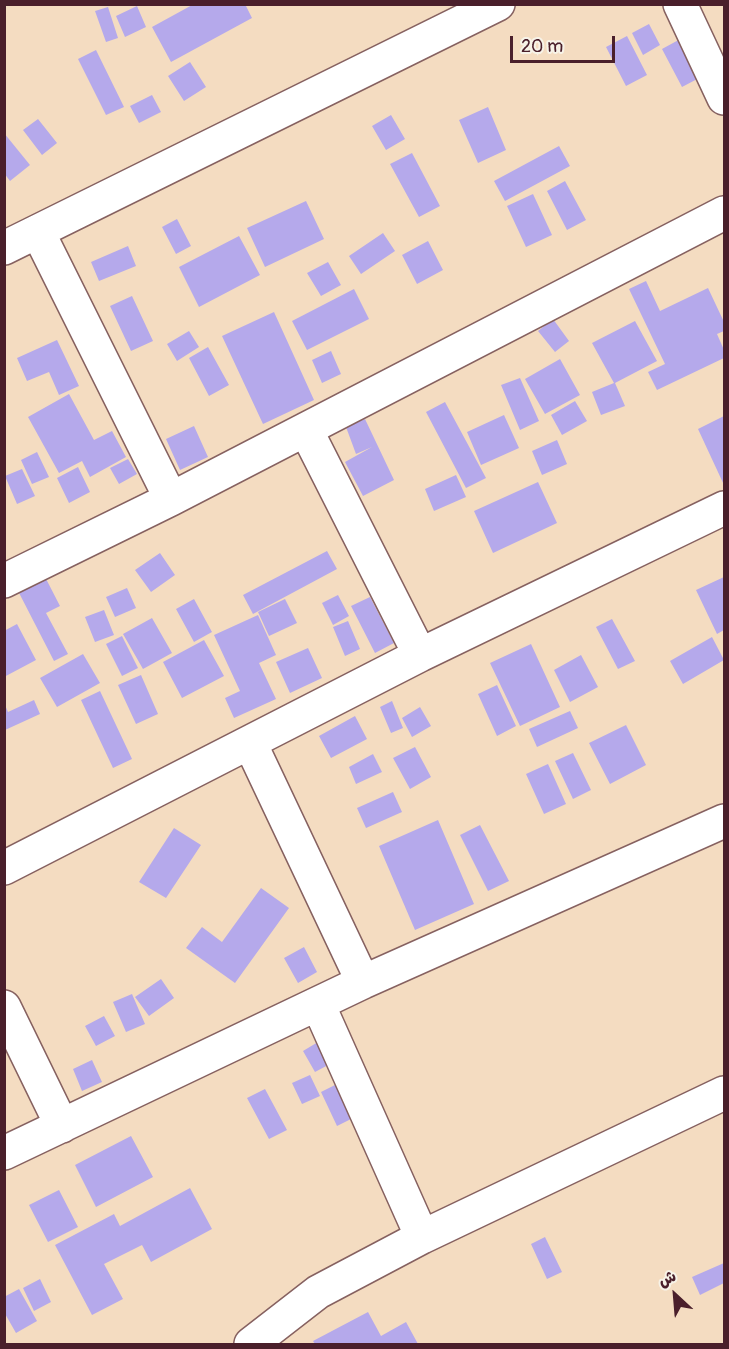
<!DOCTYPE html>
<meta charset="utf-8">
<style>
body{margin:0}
#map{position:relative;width:729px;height:1349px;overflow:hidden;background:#f4dcc1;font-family:Pangolin,"Playpen Sans Arabic",sans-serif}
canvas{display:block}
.frame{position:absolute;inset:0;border:6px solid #4a1f2b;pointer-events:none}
.north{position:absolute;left:645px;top:1265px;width:60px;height:60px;-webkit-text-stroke:4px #f7f3e8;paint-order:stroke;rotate:334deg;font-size:16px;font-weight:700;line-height:24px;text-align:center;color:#4a1f2b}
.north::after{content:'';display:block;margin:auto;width:21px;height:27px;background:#4a1f2b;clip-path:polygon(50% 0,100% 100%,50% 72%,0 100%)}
.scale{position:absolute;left:510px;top:36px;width:105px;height:27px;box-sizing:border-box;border:3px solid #4a1f2b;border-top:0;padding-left:8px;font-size:18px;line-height:21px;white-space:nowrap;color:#4a1f2b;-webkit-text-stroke:4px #f7f3e8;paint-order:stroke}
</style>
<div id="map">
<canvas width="729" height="1349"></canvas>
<div class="frame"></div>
<div class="north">ش</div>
<div class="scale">20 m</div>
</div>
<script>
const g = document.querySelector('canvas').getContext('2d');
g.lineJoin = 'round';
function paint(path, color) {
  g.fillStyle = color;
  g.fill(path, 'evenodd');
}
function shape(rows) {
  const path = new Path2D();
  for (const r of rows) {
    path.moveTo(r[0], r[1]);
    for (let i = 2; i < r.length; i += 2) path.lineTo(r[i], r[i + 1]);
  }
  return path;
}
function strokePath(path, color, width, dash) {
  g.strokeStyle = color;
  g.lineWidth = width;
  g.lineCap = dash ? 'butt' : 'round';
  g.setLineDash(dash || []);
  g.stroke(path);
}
paint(shape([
 [194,4,245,4,252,18,171,62,152,27],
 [137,6,146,27,125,37,116,16],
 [108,7,118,38,106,42,95,11],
 [649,24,660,45,643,55,632,33],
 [627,36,647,75,626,86,606,47],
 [684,37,703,76,682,87,662,49],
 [96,50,124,107,106,115,78,59],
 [190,62,206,87,184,101,168,76],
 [152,95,161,112,139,123,130,106],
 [488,107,506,150,478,163,459,120],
 [391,115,405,139,386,150,372,126],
 [38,119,57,143,42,155,23,130],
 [4,133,30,165,10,181,4,173],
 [559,146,570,166,505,201,494,181],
 [412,153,440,206,419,217,390,164],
 [565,181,586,220,567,230,547,191],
 [533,194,552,235,526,247,507,206],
 [306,201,324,239,265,267,247,228],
 [177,219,191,246,176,254,162,227],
 [383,233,395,251,361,274,349,256],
 [239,236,260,275,199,307,179,267],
 [428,241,443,270,417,284,402,255],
 [128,246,136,266,99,281,91,262],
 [328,262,341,285,321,296,307,273],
 [646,281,660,311,708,288,724,322,724,331,717,334,724,350,724,358,657,390,648,372,665,364,629,289],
 [354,289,369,319,307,350,292,321],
 [132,296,153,341,131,351,110,306],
 [274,312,314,400,263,424,222,336],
 [553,319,569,341,555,352,538,331],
 [635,321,657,361,615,383,625,406,601,415,592,392,614,383,592,343],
 [189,331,199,347,177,361,167,344],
 [57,340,79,386,59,395,49,372,27,381,17,358],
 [208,347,229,385,209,396,189,358],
 [331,351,341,374,322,383,312,360],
 [560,359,580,395,545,414,525,379],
 [520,378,539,421,520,430,501,385],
 [69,394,94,440,112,431,126,457,90,477,82,461,59,473,28,417],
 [575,401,587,421,562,435,551,415],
 [445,402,486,478,466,488,426,412],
 [504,415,519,448,481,465,467,432],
 [724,416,724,485,698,429],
 [365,419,394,480,363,496,345,462,372,447,356,454,346,427],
 [194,426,208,457,180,470,166,439],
 [557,440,567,464,542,475,532,451],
 [37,452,49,477,32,484,21,460],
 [128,459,137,474,119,484,110,468],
 [78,467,90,492,69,503,57,478],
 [22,469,35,496,17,504,5,476],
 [456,475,466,497,434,511,425,489],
 [538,482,557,523,493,553,474,511],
 [327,551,337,569,253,614,243,595],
 [160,553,175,575,151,592,135,570],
 [43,573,60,606,46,613,68,654,54,661,16,587],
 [724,577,724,630,717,634,696,590],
 [127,588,136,608,115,617,106,597],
 [338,595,349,616,333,625,322,603],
 [370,597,394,643,375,653,351,606],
 [194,599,212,632,194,642,176,609],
 [285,599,297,623,269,636,258,612],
 [104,610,114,635,95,642,85,617],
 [258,615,276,655,259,663,276,699,234,718,225,698,240,691,214,635],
 [152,618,172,653,143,669,123,634],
 [612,619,635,661,618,669,596,627],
 [348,621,360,649,345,656,333,627],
 [17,624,36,660,4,677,4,631],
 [122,636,138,668,122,676,106,644],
 [712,637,724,660,683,684,670,661],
 [204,640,224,676,182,698,163,662],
 [531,644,560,707,520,726,490,663],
 [308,648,322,678,290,693,276,662],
 [83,654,100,683,57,707,40,678],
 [581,655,598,687,570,702,554,670],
 [141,675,158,714,136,724,118,685],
 [497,685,516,726,497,736,478,694],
 [100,691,132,759,113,768,81,700],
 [34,700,40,714,5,730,5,705,8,712],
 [392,701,403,728,391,733,380,707],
 [420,707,431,726,412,737,402,718],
 [570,711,578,728,537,747,529,729],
 [355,716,367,739,331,758,319,736],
 [626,725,646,765,610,784,589,743],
 [415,747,431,777,410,789,393,758],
 [573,753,591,790,573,799,555,761],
 [373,754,382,772,356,784,349,767],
 [548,764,566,804,544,814,526,774],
 [393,792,402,812,366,828,357,808],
 [438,820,474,904,415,930,379,846],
 [480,825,509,881,488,891,460,835],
 [174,828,201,845,166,898,139,882],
 [261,888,289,908,235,983,186,948,202,927,222,942],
 [304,947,317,972,298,983,284,958],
 [161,979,174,998,149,1016,135,997],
 [132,994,145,1024,126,1032,113,1002],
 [104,1016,115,1036,96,1046,85,1026],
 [318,1042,330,1064,315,1072,303,1051],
 [92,1060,102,1082,82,1091,73,1069],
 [310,1075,320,1096,302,1104,292,1083],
 [337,1084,353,1118,337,1126,321,1092],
 [265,1089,287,1130,269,1139,247,1098],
 [131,1136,153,1177,96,1207,75,1165],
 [190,1188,212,1229,151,1262,142,1245,104,1264,123,1299,92,1315,55,1245,114,1214,120,1226],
 [59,1190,78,1227,48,1242,29,1205],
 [545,1237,562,1272,547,1279,531,1244],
 [724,1263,724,1283,700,1295,692,1277],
 [40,1279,51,1302,34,1311,23,1288],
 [19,1289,37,1321,16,1333,4,1312,4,1297],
 [368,1312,381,1336,406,1322,418,1344,315,1344,313,1341]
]), '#b5a9eb');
const minor = shape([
 [680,4,724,98],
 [38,232,171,499],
 [4,248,498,4],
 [306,430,420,655],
 [4,581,171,499,724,213],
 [250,743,363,982],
 [4,868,420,655,724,508],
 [318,1004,422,1237],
 [4,1007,62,1126],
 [4,1153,363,982,724,821],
 [251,1344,318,1292,422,1237,724,1093]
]);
strokePath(minor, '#866160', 36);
strokePath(minor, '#fff', 33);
</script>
